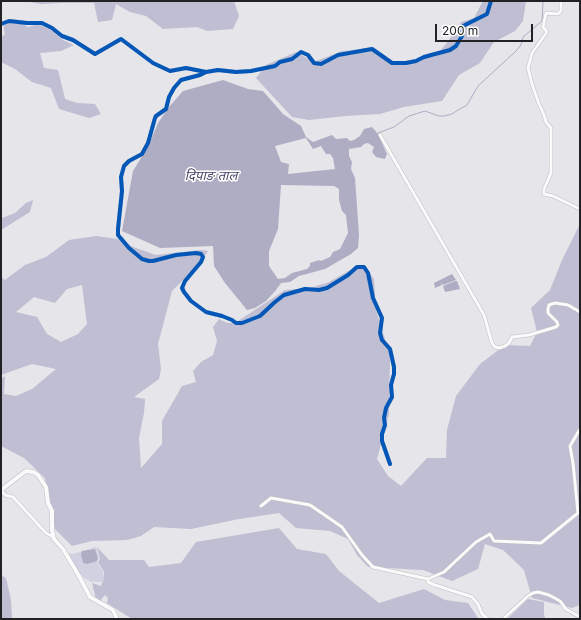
<!DOCTYPE html>
<meta charset="utf-8">
<style>
body{margin:0}
#map{position:relative;width:581px;height:620px;overflow:hidden;background:#e5e5ea;font-family:Inter,sans-serif}
canvas{display:block}
.frame{position:absolute;inset:0;border:2px solid #222225;pointer-events:none}
.scale{position:absolute;left:435px;top:24px;width:98px;height:18px;box-sizing:border-box;border:2px solid #222225;border-top:0;padding-left:5px;font-size:12px;line-height:14px;white-space:nowrap;color:#222225;-webkit-text-stroke:3px #fff;paint-order:stroke}
</style>
<div id="map">
<canvas width="581" height="620"></canvas>
<div class="frame"></div>
<div class="scale">200 m</div>
</div>
<script>
const g = document.querySelector('canvas').getContext('2d');
g.lineJoin = 'round';
function paint(path, color) {
  g.fillStyle = color;
  g.fill(path, 'evenodd');
}
function shape(rows) {
  const path = new Path2D();
  for (const r of rows) {
    path.moveTo(r[0], r[1]);
    for (let i = 2; i < r.length; i += 2) path.lineTo(r[i], r[i + 1]);
  }
  return path;
}
function strokePath(path, color, width, dash) {
  g.strokeStyle = color;
  g.lineWidth = width;
  g.lineCap = dash ? 'butt' : 'round';
  g.setLineDash(dash || []);
  g.stroke(path);
}
function label(font, color, halo, rows, align = 'center') {
  g.font = font + ' Inter,"Noto Sans Devanagari",sans-serif';
  g.lineWidth = 3;
  g.setLineDash([]);
  g.textBaseline = 'middle';
  g.strokeStyle = halo;
  g.fillStyle = color;
  for (const [text, x, y, turn = 0] of rows) {
    g.save();
    g.translate(x, y);
    g.rotate((+turn || 0) * Math.PI / 180);
    g.textAlign = isNaN(turn) ? turn : align;
    if (halo) g.strokeText(text, 0, 0);
    g.fillText(text, 0, 0);
    g.restore();
  }
}
paint(shape([
 [96,547,99,558,97,562,103,572,104,578,102,582,91,582,80,575,67,553,73,554]
]), '#d1d1e2');
paint(shape([
 [25,1,234,1,239,16,233,29,207,31,197,27,163,29,146,16,130,12,116,4,112,20,98,22,94,3,63,3,40,4],
 [483,1,526,1,523,21,515,31,494,42,480,63,459,75,442,101,404,107,380,114,345,116,309,120,292,117,256,78,266,65,296,52,314,62,342,51,370,50,391,64,436,56,449,40,461,22,474,18],
 [16,20,28,27,39,24,54,32,63,40,74,45,61,51,40,53,44,68,58,70,65,99,77,103,95,104,101,114,89,118,59,109,51,88,32,82,15,69,1,62,1,38,5,34,3,24],
 [33,200,30,212,1,230,1,218,5,217,15,213,26,203],
 [580,224,580,605,572,608,532,598,524,570,503,550,485,544,478,569,452,581,423,570,368,567,357,555,348,539,330,531,296,528,279,513,239,519,191,529,154,527,141,536,127,540,92,541,72,546,55,529,45,478,24,458,1,446,1,379,5,376,4,394,16,396,32,389,56,369,32,364,1,375,1,277,5,280,25,265,46,257,69,240,96,236,118,239,133,247,156,255,201,250,208,251,200,263,172,291,158,344,161,369,159,379,134,397,145,399,144,413,139,438,141,468,162,444,162,421,182,386,196,382,193,371,201,362,213,355,217,341,213,327,219,319,227,323,235,323,285,290,310,288,329,282,350,270,365,266,374,279,376,310,390,355,389,414,377,459,388,476,401,486,427,458,446,458,447,430,456,396,480,364,505,345,530,346,537,332,531,308,550,290,562,260],
 [82,285,87,324,78,334,61,342,47,334,37,317,16,312,34,297,55,303,67,289],
 [279,528,297,549,326,554,339,571,379,603,424,589,445,600,468,603,478,618,132,619,107,603,108,598,105,595,100,601,96,599,92,583,101,586,104,578,104,572,98,562,100,559,97,547,109,560,144,560,149,567,181,563,196,542],
 [1,575,6,578,11,600,12,619,1,619],
 [528,599,544,602,544,614,545,618,553,618,560,619,507,619]
]), '#bfbed2');
paint(shape([
 [223,80,248,89,263,91,283,114,301,126,306,137,313,142,332,135,336,139,347,138,350,141,354,140,360,136,364,129,372,127,378,134,387,154,385,159,376,157,372,152,374,147,368,143,364,144,361,147,349,149,349,156,352,162,351,169,355,178,359,235,358,248,351,254,325,269,299,276,290,282,281,283,276,290,266,301,255,308,247,310,225,283,214,266,213,246,160,248,122,231,133,171,148,147,158,123,169,107,183,91],
 [306,138,313,149,321,146,326,154,330,154,333,158,335,169,288,174,289,164,281,162,275,146],
 [281,185,334,186,339,189,339,200,342,211,346,215,348,233,340,249,333,252,330,257,321,261,319,260,310,263,310,266,307,269,292,273,285,278,278,279,269,266,269,251,278,229],
 [452,274,456,280,443,285,441,282,442,285,435,288,434,283],
 [455,281,457,281,460,289,445,292,443,286],
 [95,549,98,558,97,561,87,564,83,563,81,554,82,551]
]), '#aeadc4');
strokePath(shape([
 [378,133,394,127,409,116,425,111,439,116,444,116,452,114,458,110,467,105,478,86,515,52,521,45,523,37,542,21,543,1]
]), '#aeadc4', 1);
const minor = shape([
 [561,1,561,11,558,14,546,13,543,27,547,32,532,53,528,68,532,84,539,104,544,115,546,122,551,128,551,173,544,189,544,194,553,196,580,209],
 [1,24,9,21,27,23,42,23,52,28,62,36,73,40,95,54,121,39,153,63,170,71,186,68,206,72,218,70,236,72,251,71,275,66,280,62,292,59,301,52,308,55,314,63,321,64,338,55,372,49,392,63,406,63,416,61,424,57,450,50,456,46,462,36,463,26,487,14,491,1],
 [206,72,200,75,181,80,174,88,169,97,166,109,156,116,155,118,148,143,142,154,129,161,124,166,121,177,122,191,118,229,118,235,129,248,142,259,149,261,153,261,176,255,196,253,201,254,203,257,201,262,185,281,182,288,184,292,191,301,206,312,222,316,232,320,236,323,242,323,260,316,275,302,284,295,305,289,319,290,327,288,348,275,357,267,364,267,368,273,373,298,382,318,380,333,382,340,390,349,394,367,394,374,391,385,392,397,386,408,384,418,385,425,382,434,382,441,390,464],
 [380,135,484,315,492,343,495,347,499,348,505,346,509,343,512,337,529,335,556,327,558,325,557,322,548,313,548,309,549,305,555,303,568,305,580,312],
 [1,490,5,495,13,497,46,533,53,537],
 [261,506,271,498,310,505,342,527,362,555,373,567,428,579,444,572,476,542,490,534,494,541,541,543,578,513,573,463,570,446,580,429],
 [428,579,428,582,435,585,472,597,478,604,482,614,488,619],
 [503,619,528,596,533,593,538,592,549,595,560,601,566,609,580,617]
]);
const secondary = shape([
 [1,490,26,471,33,472,38,475,46,487,48,503,52,511,52,530,54,539,63,549,79,576,90,597,113,610,117,619]
]);
strokePath(minor, '#bebec2', 4);
strokePath(secondary, '#bebec2', 5);
strokePath(minor, '#fbfbfc', 3);
strokePath(secondary, '#fbfbfc', 4);
strokePath(shape([
 [1,24,9,21,27,23,42,23,52,28,62,36,73,40,95,54,121,39,153,63,170,71,186,68,206,72,218,70,236,72,251,71,275,66,280,62,292,59,301,52,308,55,314,63,321,64,338,55,372,49,392,63,406,63,416,61,424,57,450,50,456,46,462,36,463,26,487,14,491,1],
 [206,72,200,75,181,80,174,88,169,97,166,109,156,116,155,118,148,143,142,154,129,161,124,166,121,177,122,191,118,229,118,235,129,248,142,259,149,261,153,261,176,255,196,253,201,254,203,257,201,262,185,281,182,288,184,292,191,301,206,312,222,316,232,320,236,323,242,323,260,316,275,302,284,295,305,289,319,290,327,288,348,275,357,267,364,267,368,273,373,298,382,318,380,333,382,340,390,349,394,367,394,374,391,385,392,397,386,408,384,418,385,425,382,434,382,441,390,464]
]), '#0057b8', 4);
label('italic 13px', '#464270', '#fff', [
 ["दिपाङ ताल",211,176]
]);
</script>
